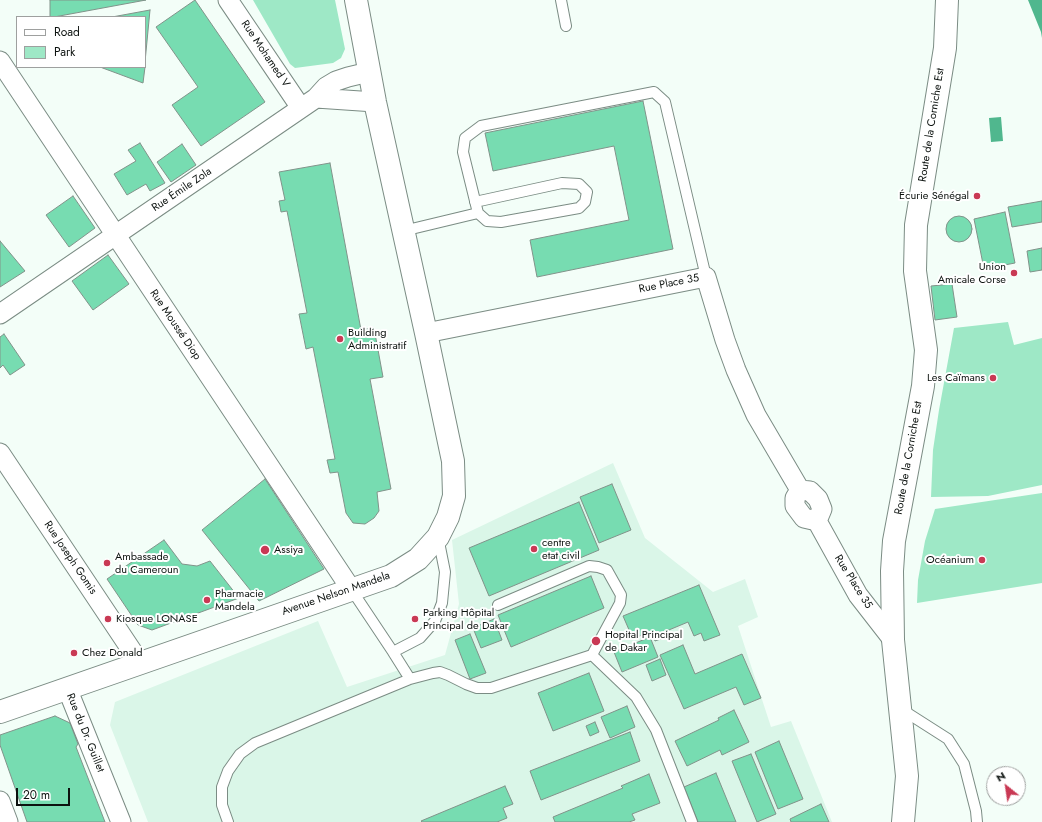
<!DOCTYPE html>
<meta charset="utf-8">
<style>
body{margin:0}
#map{position:relative;width:1042px;height:822px;overflow:hidden;background:#f3fef8;font-family:Jost,sans-serif}
canvas{display:block}
.legend{position:absolute;left:16px;top:16px;width:130px;height:52px;box-sizing:border-box;background:#fff;border:1px solid #9ea09f;margin:0;padding:5px 7px;list-style:none;font-size:12px;color:#0c120f}
.legend li{display:flex;align-items:center;gap:8px;height:20px}
.legend b{width:20px;border:1px solid #9ea09f}
.north{position:absolute;left:986px;top:766px;width:40px;height:40px;box-sizing:border-box;background:#fff;border:1px solid #9ea09f;border-radius:50%;rotate:330deg;font-size:11px;font-weight:700;line-height:16px;text-align:center;color:#0c120f}
.north::after{content:'';display:block;margin:auto;width:14px;height:18px;background:#c93954;clip-path:polygon(50% 0,100% 100%,50% 72%,0 100%)}
.scale{position:absolute;left:16px;top:788px;width:54px;height:18px;box-sizing:border-box;border:2px solid #0c120f;border-top:0;padding-left:5px;font-size:12px;line-height:14px;white-space:nowrap;color:#0c120f;-webkit-text-stroke:3px #fff;paint-order:stroke}
</style>
<div id="map">
<canvas width="1042" height="822"></canvas>
<ul class="legend">
<li><b style="height:5px;background:#fff"></b>Road</li>
<li><b style="height:11px;background:#9ee8c6"></b>Park</li>
</ul>
<div class="north">N</div>
<div class="scale">20 m</div>
</div>
<script>
const g = document.querySelector('canvas').getContext('2d');
g.lineJoin = 'round';
function paint(path, color) {
  g.fillStyle = color;
  g.fill(path, 'evenodd');
}
function shape(rows) {
  const path = new Path2D();
  for (const r of rows) {
    if (r.length === 3) {
      path.moveTo(r[0] + r[2], r[1]);
      path.arc(r[0], r[1], r[2], 0, 2 * Math.PI);
      continue;
    }
    path.moveTo(r[0], r[1]);
    for (let i = 2; i < r.length; i += 2) path.lineTo(r[i], r[i + 1]);
  }
  return path;
}
function strokePath(path, color, width, dash) {
  g.strokeStyle = color;
  g.lineWidth = width;
  g.lineCap = dash ? 'butt' : 'round';
  g.setLineDash(dash || []);
  g.stroke(path);
}
function label(font, color, halo, rows, align = 'center') {
  g.font = font + ' Jost,sans-serif';
  g.lineWidth = 4;
  g.setLineDash([]);
  g.textBaseline = 'middle';
  g.strokeStyle = halo;
  g.fillStyle = color;
  for (const [text, x, y, turn = 0] of rows) {
    g.save();
    g.translate(x, y);
    g.rotate((+turn || 0) * Math.PI / 180);
    g.textAlign = isNaN(turn) ? turn : align;
    if (halo) g.strokeText(text, 0, 0);
    g.fillText(text, 0, 0);
    g.restore();
  }
}
paint(shape([
 [613,463,645,538,713,592,745,579,758,617,738,626,771,727,791,721,832,822,148,822,110,725,115,702,318,621,347,687,445,655,459,604,452,540]
]), '#daf6e8');
paint(shape([
 [253,0,335,0,345,49,341,58,333,63,295,68,290,64],
 [1008,322,1014,345,1042,338,1042,485,988,496,931,497,933,450,939,410,954,328],
 [1042,493,1042,583,917,603,918,580,925,541,935,509]
]), '#9ee8c6');
paint(shape([
 [1028,0,1042,0,1042,38,1041,32],
 [1001,117,1003,141,991,142,989,118]
]), '#50b78e');
const building = shape([
 [50,0,146,0,54,17,50,17,50,0],
 [195,0,265,102,201,146,172,105,198,87,156,27,195,0],
 [150,10,145,62,145,17,112,17,150,10],
 [100,67,145,67,143,83,100,67],
 [643,101,673,249,537,277,530,240,629,220,614,146,493,171,485,133,643,101],
 [140,143,165,183,150,191,146,184,127,195,114,174,136,161,128,150,140,143],
 [182,144,196,165,171,182,157,162,182,144],
 [330,163,361,330,374,328,383,377,370,379,391,489,377,492,379,511,374,518,365,524,353,523,346,513,338,472,330,473,327,460,335,459,313,347,306,349,299,314,307,313,287,211,281,212,279,201,285,200,279,172,330,163],
 [73,196,95,228,69,247,46,215,73,196],
 [1042,201,1042,222,1012,227,1008,207,1042,201],
 [1005,212,1015,263,984,269,974,219,1005,212],
 [959,229,13],
 [0,241,25,271,0,287,0,241],
 [1042,248,1042,270,1030,272,1027,251,1042,248],
 [108,255,129,284,93,310,72,281,108,255],
 [952,284,957,317,935,320,931,286,952,284],
 [4,334,25,365,10,375,3,365,0,368,0,337,4,334],
 [265,479,324,569,259,601,202,530,265,479],
 [612,484,631,530,599,543,580,497,612,484],
 [579,502,599,550,489,596,469,548,579,502],
 [164,540,182,564,197,566,210,561,239,598,152,630,138,625,107,579,164,540],
 [591,576,604,608,511,647,498,615,591,576],
 [699,585,720,635,704,641,701,633,694,636,688,622,664,632,666,637,655,641,651,631,633,639,623,616,699,585],
 [494,619,502,640,481,648,473,628,494,619],
 [470,634,486,673,470,679,455,640,470,634],
 [650,637,658,657,622,672,614,652,650,637],
 [683,645,695,674,742,654,761,698,744,705,736,687,684,709,660,655,683,645],
 [660,659,666,675,652,681,646,665,660,659],
 [589,673,604,711,553,731,538,693,589,673],
 [627,706,635,727,610,738,601,717,627,706],
 [734,710,749,742,722,755,720,750,687,766,675,741,719,720,718,718,734,710],
 [55,716,70,723,78,744,76,747,105,822,27,822,0,745,0,735,55,716],
 [595,722,599,732,590,736,586,726,595,722],
 [630,732,640,761,541,800,530,771,630,732],
 [779,741,803,799,778,809,755,752,779,741],
 [751,754,776,814,757,822,732,761,751,754],
 [716,773,736,822,698,822,684,787,716,773],
 [649,774,660,803,632,814,635,820,629,822,555,822,553,817,623,788,621,786,649,774],
 [505,786,513,804,503,808,507,818,497,822,422,822,421,821,505,786],
 [821,804,829,822,791,822,790,819,821,804]
]);
paint(building, '#77dcb1');
strokePath(building, '#81938a', 1);
const lane = shape([
 [561,0,566,26],
 [475,202,562,183,579,184,587,192,585,202,579,208,501,222,487,221,478,213,463,152,465,138,481,126,654,92,665,102,706,277],
 [403,231,478,213],
 [351,589,393,652,420,638,435,621,442,603,445,572,438,537],
 [498,605,589,566,598,567,607,570,621,595,620,603,592,655],
 [393,652,410,679],
 [901,709,948,739,964,764,976,811,977,822],
 [228,822,222,805,222,787,228,771,240,754,255,743,410,679,433,673,440,672,448,675,466,684,477,688,491,688,592,655,636,697,656,730,692,822]
]);
const street = shape([
 [228,0,301,108],
 [0,61,351,589],
 [316,98,375,102],
 [0,314,316,98,326,87,336,81,348,77,369,72],
 [426,333,706,277,725,340,736,370,756,415,800,490],
 [0,453,140,663],
 [800,490,795,498,795,506,804,518,817,521,858,595,893,640],
 [800,490,810,491,818,499,822,509,817,521],
 [67,688,121,822],
 [0,801,8,822]
]);
const secondary = shape([
 [0,712,391,576,418,559,438,537,448,517,454,496,453,461,426,333,375,102,356,0],
 [903,822,907,776,893,640,892,571,894,541,923,386,926,350,915,271,916,225,945,48,947,0]
]);
strokePath(lane, '#7b8c84', 12);
strokePath(street, '#7b8c84', 21);
strokePath(secondary, '#7b8c84', 24);
strokePath(lane, '#fff', 10);
strokePath(street, '#fff', 19);
strokePath(secondary, '#fff', 22);
for (const [x, y, r, color] of [
 [977,196,4,"#c93954"],
 [1014,273,4,"#c93954"],
 [340,339,4,"#c93954"],
 [993,378,4,"#c93954"],
 [534,549,4,"#c93954"],
 [265,550,5,"#c93954"],
 [982,560,4,"#c93954"],
 [107,563,4,"#c93954"],
 [207,600,4,"#c93954"],
 [108,619,4,"#c93954"],
 [415,619,4,"#c93954"],
 [596,641,5,"#c93954"],
 [74,653,4,"#c93954"]
]) {
  const dot = new Path2D();
  dot.arc(x, y, r, 0, 2 * Math.PI);
  g.fillStyle = color;
  g.fill(dot);
  strokePath(dot, '#fff', 1.5);
}
label('11px', '#0c120f', '#fff', [
 ["Rue Mohamed V",265,54,56],
 ["Route de la Corniche Est",932,125,-81],
 ["Rue Émile Zola",182,190,-34],
 ["Rue Place 35",669,284,-11],
 ["Rue Moussé Diop",175,325,56],
 ["Route de la Corniche Est",909,458,-80],
 ["Rue Joseph Gomis",70,558,56],
 ["Rue Place 35",853,582,58],
 ["Avenue Nelson Mandela",336,594,-19],
 ["Rue du Dr. Guillet",85,733,68]
]);
label('11px', '#0c120f', '#fff', [
 ["Écurie Sénégal",969,196,"right"],
 ["Union",1006,267,"right"],
 ["Amicale Corse",1006,280,"right"],
 ["Building",348,333],
 ["Administratif",348,346],
 ["Les Caïmans",985,378,"right"],
 ["centre",542,543],
 ["etat civil",542,556],
 ["Assiya",274,550],
 ["Ambassade",115,557],
 ["du Cameroun",115,570],
 ["Océanium",974,560,"right"],
 ["Pharmacie",215,594],
 ["Mandela",215,607],
 ["Parking Hôpital",423,613],
 ["Principal de Dakar",423,626],
 ["Kiosque LONASE",116,619],
 ["Hopital Principal",605,635],
 ["de Dakar",605,648],
 ["Chez Donald",82,653]
], 'left');
</script>
